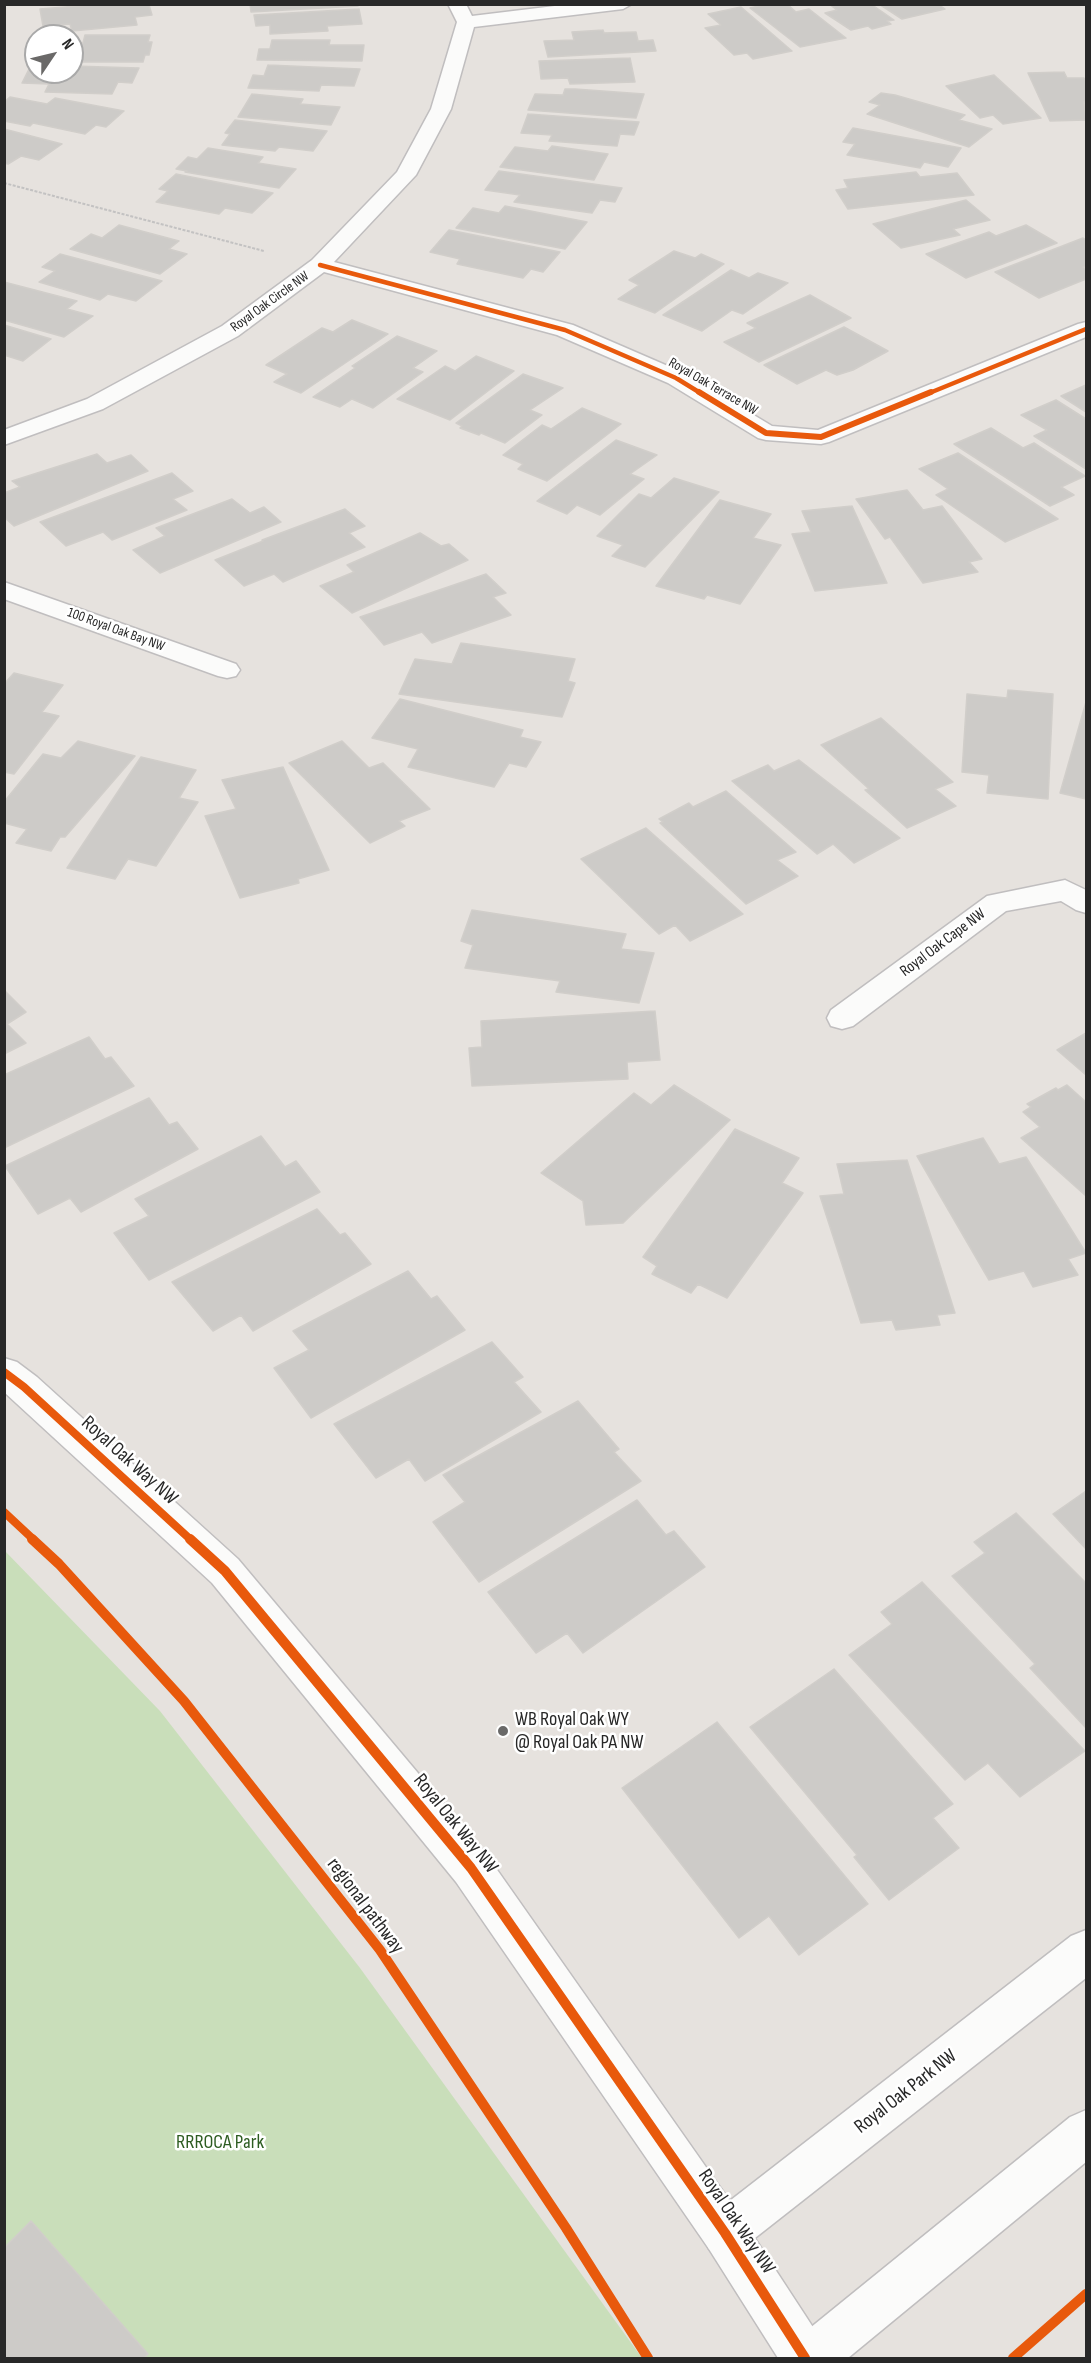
<!DOCTYPE html>
<style>
body{margin:0}
#map{position:relative;width:1091px;height:2363px;overflow:hidden;background:#e6e2de;font-family:"Sofia Sans Condensed",sans-serif}
canvas{display:block}
.frame{position:absolute;inset:0;border:6px solid #282828;pointer-events:none}
.north{position:absolute;left:24px;top:24px;width:60px;height:60px;box-sizing:border-box;background:#fff;border:2px solid #a9a9a9;border-radius:50%;rotate:55deg;font-size:16px;font-weight:700;line-height:24px;text-align:center;color:#282828}
.north::after{content:'';display:block;margin:auto;width:21px;height:27px;background:#6a6968;clip-path:polygon(50% 0,100% 100%,50% 72%,0 100%)}
</style>
<div id="map">
<canvas width="1091" height="2363"></canvas>
<div class="frame"></div>
<div class="north">N</div>
</div>
<script>
const g = document.querySelector('canvas').getContext('2d');
g.lineJoin = 'round';
function paint(path, color) {
  g.fillStyle = color;
  g.fill(path, 'evenodd');
}
function shape(rows) {
  const path = new Path2D();
  for (const r of rows) {
    path.moveTo(r[0], r[1]);
    for (let i = 2; i < r.length; i += 2) path.lineTo(r[i], r[i + 1]);
  }
  return path;
}
function strokePath(path, color, width, dash) {
  g.strokeStyle = color;
  g.lineWidth = width;
  g.lineCap = dash ? 'butt' : 'round';
  g.setLineDash(dash || []);
  g.stroke(path);
}
function label(font, color, halo, rows, align = 'center') {
  g.font = font + ' "Sofia Sans Condensed",sans-serif';
  g.lineWidth = 5;
  g.setLineDash([]);
  g.textBaseline = 'middle';
  g.strokeStyle = halo;
  g.fillStyle = color;
  for (const [text, x, y, turn = 0] of rows) {
    g.save();
    g.translate(x, y);
    g.rotate((+turn || 0) * Math.PI / 180);
    g.textAlign = isNaN(turn) ? turn : align;
    if (halo) g.strokeText(text, 0, 0);
    g.fillText(text, 0, 0);
    g.restore();
  }
}
paint(shape([
 [4,1550,160,1711,360,1968,642,2358,5,2358]
]), '#c9deba');
const building = shape([
 [102,4,149,5,152,15,135,17,137,25,72,31,70,24,43,26,40,9,102,4],
 [250,4,358,4,358,6,251,12,250,4],
 [767,4,787,4,796,12,809,9,846,38,800,47,750,8,767,4],
 [829,4,871,4,894,20,887,21,891,24,872,29,868,26,851,30,825,13,837,10,829,4],
 [879,4,938,4,945,9,902,19,879,4],
 [741,7,792,51,753,59,747,53,734,55,705,28,721,25,708,14,741,7],
 [359,9,362,24,327,26,328,31,270,34,270,25,256,26,254,15,359,9],
 [603,30,604,33,636,32,638,41,653,40,656,51,548,57,544,41,574,40,572,32,603,30],
 [85,35,150,35,148,42,152,42,149,55,145,55,143,62,72,62,72,44,83,43,85,35],
 [272,40,330,40,329,45,364,45,362,61,257,60,259,49,270,49,272,40],
 [630,58,635,82,570,84,568,78,541,79,539,61,630,58],
 [31,65,36,65,36,72,72,72,72,66,139,68,132,83,118,82,112,94,45,92,49,84,22,83,31,65],
 [268,65,360,69,354,86,321,85,319,91,248,88,253,75,264,76,268,65],
 [1064,72,1067,78,1084,78,1086,82,1086,102,1084,102,1086,120,1050,121,1028,73,1064,72],
 [994,75,1041,118,1003,124,993,115,980,118,946,86,994,75],
 [565,89,575,89,644,94,636,118,528,110,535,94,563,95,565,89],
 [881,93,895,95,965,115,959,120,992,129,969,147,867,114,880,105,869,102,881,93],
 [252,94,303,99,300,104,340,107,331,125,238,117,252,94],
 [10,97,47,104,55,98,124,111,106,127,96,125,85,134,33,123,30,126,4,121,4,102,10,97],
 [528,114,639,122,634,135,620,134,617,146,549,141,552,135,521,133,528,114],
 [235,120,327,131,313,151,279,147,275,151,222,145,230,134,225,133,235,120],
 [853,128,961,148,948,167,924,162,920,168,847,155,855,144,843,142,853,128],
 [4,129,62,144,39,160,21,156,8,164,4,163,4,129],
 [552,146,608,154,594,180,500,167,515,147,548,151,552,146],
 [208,148,263,157,258,163,296,169,279,188,185,172,187,171,176,169,188,157,197,159,208,148],
 [499,171,622,188,615,202,600,200,592,213,514,202,520,195,485,190,499,171],
 [916,172,920,177,957,173,974,195,848,209,836,190,848,188,844,180,916,172],
 [176,174,273,193,252,213,225,208,219,214,156,202,168,191,159,189,176,174],
 [966,200,990,220,953,229,960,235,901,248,873,224,966,200],
 [505,206,587,222,565,249,456,228,473,208,499,213,505,206],
 [119,225,179,241,169,249,187,254,160,274,70,249,91,234,102,238,119,225],
 [1026,225,1057,243,966,278,926,254,989,232,996,236,1026,225],
 [449,230,560,252,543,272,531,269,523,278,457,264,460,259,430,252,449,230],
 [1083,238,1086,240,1086,266,1083,267,1086,269,1086,279,1039,298,995,272,1083,238],
 [674,251,695,258,701,254,724,264,655,313,618,299,639,285,629,280,674,251],
 [60,254,162,281,136,301,108,294,100,300,39,282,55,271,42,267,60,254],
 [731,270,749,278,758,273,788,283,743,314,732,310,702,331,663,315,731,270],
 [4,282,77,301,67,309,93,316,64,337,4,320,4,282],
 [810,295,851,318,759,362,724,342,756,328,747,323,810,295],
 [352,320,388,334,301,393,274,382,287,374,266,365,322,328,333,332,352,320],
 [4,325,51,339,23,361,4,355,4,325],
 [844,327,888,351,853,370,837,375,826,370,797,384,764,365,844,327],
 [397,336,437,351,413,368,423,372,373,408,352,399,340,407,313,397,355,368,352,366,397,336],
 [476,356,514,371,450,420,397,399,445,366,455,371,476,356],
 [523,374,563,388,530,410,542,415,505,443,481,433,479,435,460,428,462,426,456,423,523,374],
 [1086,385,1086,412,1061,396,1086,385],
 [1056,400,1086,419,1086,469,1034,436,1047,430,1021,415,1056,400],
 [582,408,621,424,547,481,518,469,523,464,503,455,542,425,551,429,582,408],
 [991,428,1023,448,1034,443,1085,476,1061,487,1074,495,1050,506,954,444,991,428],
 [616,440,657,455,630,474,644,479,600,515,577,505,567,514,537,501,616,440],
 [958,453,1058,519,1005,542,936,495,948,489,919,469,958,453],
 [97,454,107,463,131,455,148,471,14,526,4,517,4,493,20,487,12,481,97,454],
 [172,473,193,491,173,499,187,510,112,540,103,532,66,546,40,522,172,473],
 [674,478,719,492,645,567,612,556,623,545,597,536,639,494,651,498,674,478],
 [907,490,923,510,942,506,982,559,969,562,978,572,923,583,890,537,885,539,856,499,907,490],
 [232,499,250,513,264,507,281,522,160,573,133,550,165,536,156,528,232,499],
 [720,500,771,514,753,538,781,545,740,604,707,595,704,599,656,586,720,500],
 [852,506,887,583,815,591,792,534,811,532,802,511,852,506],
 [345,509,365,526,349,533,365,547,299,575,283,582,274,574,244,586,215,560,263,541,262,540,345,509],
 [420,533,441,546,449,544,468,560,352,613,320,586,354,572,347,565,420,533],
 [486,574,506,593,493,597,511,615,432,643,422,632,384,645,360,617,486,574],
 [461,643,575,659,568,681,575,683,562,717,399,694,415,659,452,664,461,643],
 [14,673,63,685,42,712,59,716,14,774,4,772,4,684,14,673],
 [1008,690,1053,694,1048,799,987,793,989,775,962,772,967,694,1007,698,1008,690],
 [400,699,523,730,520,737,541,742,526,767,509,763,494,787,408,767,418,749,372,738,400,699],
 [1086,702,1086,799,1060,793,1086,702],
 [881,718,953,782,935,789,956,806,907,828,865,790,869,789,821,745,881,718],
 [78,741,135,756,65,837,60,837,51,851,16,843,27,829,4,823,4,802,43,754,61,758,78,741],
 [342,741,369,768,383,763,430,809,399,821,405,826,370,843,289,763,342,741],
 [141,757,196,770,179,798,198,802,156,866,128,859,115,879,67,868,141,757],
 [799,760,900,838,854,863,833,844,817,854,732,781,768,765,774,771,799,760],
 [283,767,329,870,298,879,299,883,240,898,205,816,236,809,222,780,283,767],
 [726,791,796,852,777,860,798,876,746,904,660,823,663,822,659,819,689,803,693,807,726,791],
 [646,828,743,914,690,941,675,925,659,934,581,859,646,828],
 [472,910,626,934,621,949,654,953,639,1003,556,992,560,981,465,968,473,945,461,941,472,910],
 [4,990,26,1012,7,1024,26,1043,4,1054,4,990],
 [655,1011,660,1060,627,1062,628,1079,472,1086,469,1048,482,1047,481,1021,655,1011],
 [1086,1033,1086,1075,1057,1050,1086,1033],
 [89,1037,105,1059,111,1057,134,1086,4,1148,4,1075,89,1037],
 [674,1085,730,1120,623,1223,586,1225,583,1201,541,1173,634,1093,651,1105,674,1085],
 [1067,1085,1086,1102,1086,1196,1021,1138,1040,1127,1023,1112,1031,1107,1027,1104,1056,1088,1058,1090,1067,1085],
 [149,1098,169,1125,177,1122,198,1149,81,1212,70,1198,38,1214,5,1166,149,1098],
 [735,1129,799,1158,782,1183,803,1193,727,1298,698,1284,691,1293,652,1274,657,1266,643,1257,735,1129],
 [261,1136,285,1167,296,1161,320,1192,149,1280,114,1233,149,1216,135,1199,261,1136],
 [983,1138,999,1164,1026,1157,1086,1253,1068,1259,1078,1275,1033,1287,1024,1271,989,1280,917,1156,983,1138],
 [907,1160,955,1313,937,1315,940,1325,896,1330,892,1320,861,1323,820,1196,844,1194,837,1164,907,1160],
 [317,1209,340,1235,345,1233,371,1264,253,1331,241,1315,213,1331,172,1282,317,1209],
 [408,1271,431,1299,437,1296,465,1330,311,1418,274,1368,309,1350,293,1331,408,1271],
 [492,1342,523,1377,514,1382,541,1412,425,1481,409,1459,376,1478,334,1424,492,1342],
 [578,1401,619,1449,614,1452,641,1481,479,1582,433,1522,465,1502,443,1475,578,1401],
 [1086,1491,1086,1549,1053,1514,1086,1491],
 [637,1500,666,1535,674,1531,705,1567,583,1653,567,1633,536,1653,488,1592,637,1500],
 [1016,1513,1086,1583,1086,1728,1030,1668,1035,1664,952,1576,985,1553,974,1542,1016,1513],
 [922,1582,1085,1751,1020,1797,988,1763,965,1780,849,1655,892,1624,881,1612,922,1582],
 [834,1669,953,1804,933,1818,959,1848,889,1900,854,1857,857,1855,750,1727,834,1669],
 [717,1722,868,1904,799,1955,769,1916,739,1938,622,1788,717,1722],
 [31,2221,148,2354,144,2358,4,2358,4,2248,31,2221]
]);
paint(building, '#cdcbc8');
strokePath(building, '#d1ceca', 1.5);
const street = shape([
 [448,4,466,4,472,16,571,4,632,4,623,9,474,27,451,109,416,175,334,262,573,325,684,373,772,426,818,430,1078,324,1086,322,1086,337,829,442,821,444,766,440,758,438,668,383,557,335,324,272,238,336,103,409,4,445,4,430,87,399,222,326,312,260,397,172,431,109,457,22,448,4],
 [4,582,236,664,240,670,236,676,227,678,218,676,4,599,4,582],
 [1065,880,1086,890,1086,913,1076,910,1061,901,1006,911,853,1026,842,1029,831,1026,827,1018,831,1010,987,896,1065,880],
 [1086,1930,1086,1978,741,2249,725,2256,709,2249,702,2233,709,2217,1071,1936,1086,1930],
 [1086,2110,1086,2162,848,2358,787,2358,794,2341,1070,2117,1086,2110]
]);
const secondary = shape([
 [4,1358,17,1362,37,1377,238,1559,486,1854,741,2217,822,2341,829,2358,778,2358,709,2249,456,1882,212,1583,4,1392,4,1358]
]);
strokePath(street, '#c0bebf', 3);
strokePath(secondary, '#c0bebf', 3);
strokePath(shape([
 [4,183,264,251]
]), '#c3c2c2', 2, [3, 1.5]);
paint(street, '#fbfbfa');
paint(secondary, '#fbfbfa');
strokePath(shape([
 [320,265,565,330,676,378,702,394],
 [927,394,1086,329]
]), '#e8590c', 4.5);
strokePath(shape([
 [699,392,766,433,821,437,931,392]
]), '#e8590c', 6);
strokePath(shape([
 [4,1372,24,1387,191,1540],
 [4,1512,34,1540]
]), '#e8590c', 8);
strokePath(shape([
 [32,1539,59,1564,184,1701,380,1950,566,2228,648,2358],
 [190,1539,225,1571,471,1868,725,2233,805,2358],
 [1013,2358,1086,2294]
]), '#e8590c', 10);
for (const [x, y, r, color] of [
 [503,1731,6,"#6a6968"]
]) {
  const dot = new Path2D();
  dot.arc(x, y, r, 0, 2 * Math.PI);
  g.fillStyle = color;
  g.fill(dot);
  strokePath(dot, '#fff', 2);
}
label('14px', '#282828', '#fff', [
 ["Royal Oak Circle NW",270,302,-36],
 ["Royal Oak Terrace NW",713,387,30],
 ["100 Royal Oak Bay NW",116,630,20]
]);
label('16px', '#282828', '#fff', [
 ["Royal Oak Cape NW",943,943,-37]
]);
label('20px', '#282828', '#fff', [
 ["Royal Oak Way NW",129,1461,42],
 ["Royal Oak Way NW",455,1824,51],
 ["regional pathway",365,1906,53],
 ["Royal Oak Park NW",906,2092,-38],
 ["Royal Oak Way NW",736,2222,56]
]);
label('20px', '#282828', '#fff', [
 ["WB Royal Oak WY",515,1720],
 ["@ Royal Oak PA NW",515,1743]
], 'left');
label('20px', '#2d5c21', '#fff', [
 ["RRROCA Park",220,2143]
]);
</script>
